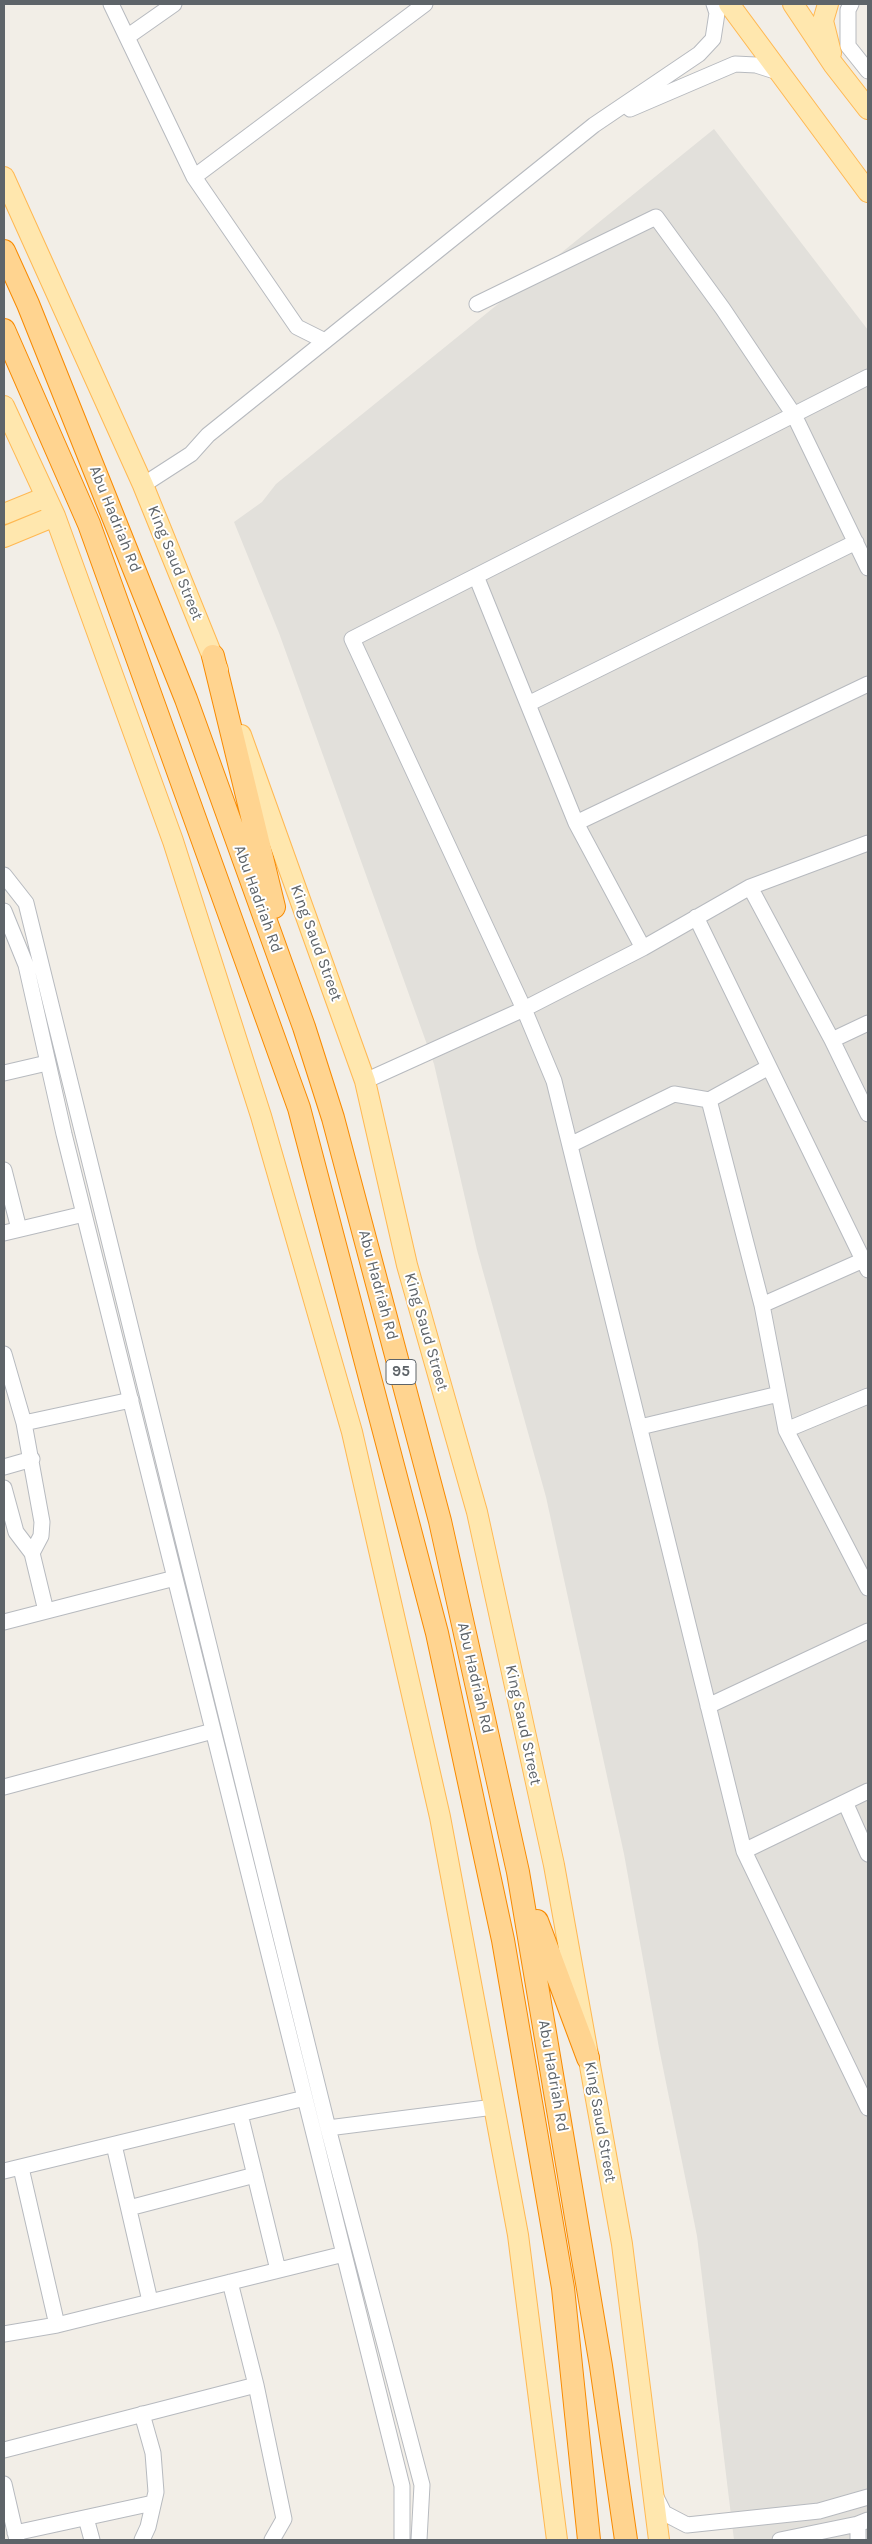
<!DOCTYPE html>
<style>
body{margin:0}
#map{position:relative;width:872px;height:2544px;overflow:hidden;background:#f2eee7;font-family:Karla,sans-serif}
canvas{display:block}
.frame{position:absolute;inset:0;border:5px solid #5e6469;pointer-events:none}
</style>
<div id="map">
<canvas width="872" height="2544"></canvas>
<div class="frame"></div>
</div>
<script>
const g = document.querySelector('canvas').getContext('2d');
g.lineJoin = 'round';
function paint(path, color) {
  g.fillStyle = color;
  g.fill(path, 'evenodd');
}
function shape(rows) {
  const path = new Path2D();
  for (const r of rows) {
    path.moveTo(r[0], r[1]);
    for (let i = 2; i < r.length; i += 2) path.lineTo(r[i], r[i + 1]);
  }
  return path;
}
function strokePath(path, color, width, dash) {
  g.strokeStyle = color;
  g.lineWidth = width;
  g.lineCap = dash ? 'butt' : 'round';
  g.setLineDash(dash || []);
  g.stroke(path);
}
function label(font, color, halo, rows, align = 'center') {
  g.font = font + ' Karla,sans-serif';
  g.lineWidth = 4;
  g.setLineDash([]);
  g.textBaseline = 'middle';
  g.strokeStyle = halo;
  g.fillStyle = color;
  for (const [text, x, y, turn = 0] of rows) {
    g.save();
    g.translate(x, y);
    g.rotate((+turn || 0) * Math.PI / 180);
    g.textAlign = isNaN(turn) ? turn : align;
    if (halo) g.strokeText(text, 0, 0);
    g.fillText(text, 0, 0);
    g.restore();
  }
}
paint(shape([
 [714,129,868,330,868,2540,734,2540,697,2236,659,2048,624,1854,546,1497,477,1250,434,1064,279,633,234,522,262,502,276,484]
]), '#e2e0db');
const minor = shape([
 [111,4,194,177,297,327,325,341],
 [851,4,848,10,848,46,868,71],
 [127,37,174,4],
 [630,109,735,64,756,65,781,73],
 [194,177,425,4],
 [477,304,656,217,723,309,794,415,868,568],
 [868,377,352,639,524,1009,554,1081,744,1851,868,2108],
 [143,485,191,454,208,435,594,125,699,54,713,39,717,13,714,4],
 [476,576,576,823,643,948],
 [528,704,856,542],
 [576,823,868,684],
 [4,875,26,903,328,2128,422,2485,419,2540],
 [750,887,832,1040,868,1023],
 [4,911,26,965,64,1134,402,2486,402,2540],
 [696,917,868,1270],
 [832,1040,868,1114],
 [769,1067,709,1100,762,1305,786,1430,868,1588],
 [4,1073,47,1063],
 [365,1081,524,1009,643,948,750,887,868,843],
 [570,1145,674,1094,709,1100],
 [4,1170,19,1229],
 [4,1233,84,1214],
 [762,1305,868,1258],
 [4,1354,24,1423,42,1522,41,1536,32,1553,46,1611],
 [24,1423,131,1400],
 [640,1427,779,1394],
 [786,1430,868,1396],
 [4,1467,32,1459],
 [4,1488,16,1532,32,1553],
 [4,1622,175,1578],
 [708,1706,868,1631],
 [4,1787,213,1731],
 [845,1802,868,1854],
 [744,1851,868,1791],
 [240,2114,278,2270],
 [328,2128,494,2107],
 [114,2145,150,2301],
 [21,2168,57,2325],
 [4,2171,305,2098],
 [129,2208,255,2175],
 [230,2282,256,2385,284,2519,272,2540],
 [4,2334,57,2325,344,2254],
 [142,2414,153,2453,156,2492,148,2527,142,2540],
 [4,2450,256,2385],
 [4,2484,17,2540],
 [656,2497,664,2513,687,2525,819,2511,868,2497],
 [86,2518,92,2540],
 [15,2533,153,2503],
 [780,2540,858,2524,868,2520],
 [858,2540,858,2524]
]);
const major = shape([
 [729,4,868,192],
 [793,4,833,64,868,109],
 [828,4,823,21,831,53],
 [4,177,143,485,218,670],
 [4,406,55,516,173,841,261,1116,352,1432,440,1817,518,2235,557,2540],
 [4,514,46,497],
 [4,537,55,516],
 [241,735,365,1081,407,1265,477,1512,554,1865,622,2244,659,2540]
]);
const highway = shape([
 [4,251,28,304,186,699,304,1027,333,1118,440,1521,518,1872,601,2366,626,2540],
 [4,330,89,524,299,1108,437,1633,503,1940,563,2288,589,2540],
 [213,656,274,907],
 [537,1921,588,2058]
]);
strokePath(minor, '#b7babf', 17);
strokePath(major, '#ffb852', 22);
strokePath(highway, '#f88a00', 24);
strokePath(minor, '#fff', 15);
strokePath(major, '#ffe7ae', 20);
strokePath(highway, '#ffd490', 22);
for (const [x, y, w] of [
 [401,1372,30]
]) {
  const box = new Path2D();
  box.roundRect(x - w / 2, y - 12.5, w, 25, 4);
  g.fillStyle = '#fff';
  g.fill(box);
  strokePath(box, '#5e6469', 1);
}
label('bold 15px', '#5e6469', null, [
 ["95",401,1372]
]);
label('16px', '#5e6469', '#fff', [
 ["Abu Hadriah Rd",115,519,68],
 ["King Saud Street",175,563,68],
 ["Abu Hadriah Rd",258,899,70],
 ["King Saud Street",316,943,70],
 ["Abu Hadriah Rd",378,1285,75],
 ["King Saud Street",426,1332,74],
 ["Abu Hadriah Rd",475,1678,77],
 ["King Saud Street",523,1725,78],
 ["Abu Hadriah Rd",553,2076,80],
 ["King Saud Street",600,2122,80]
]);
</script>
